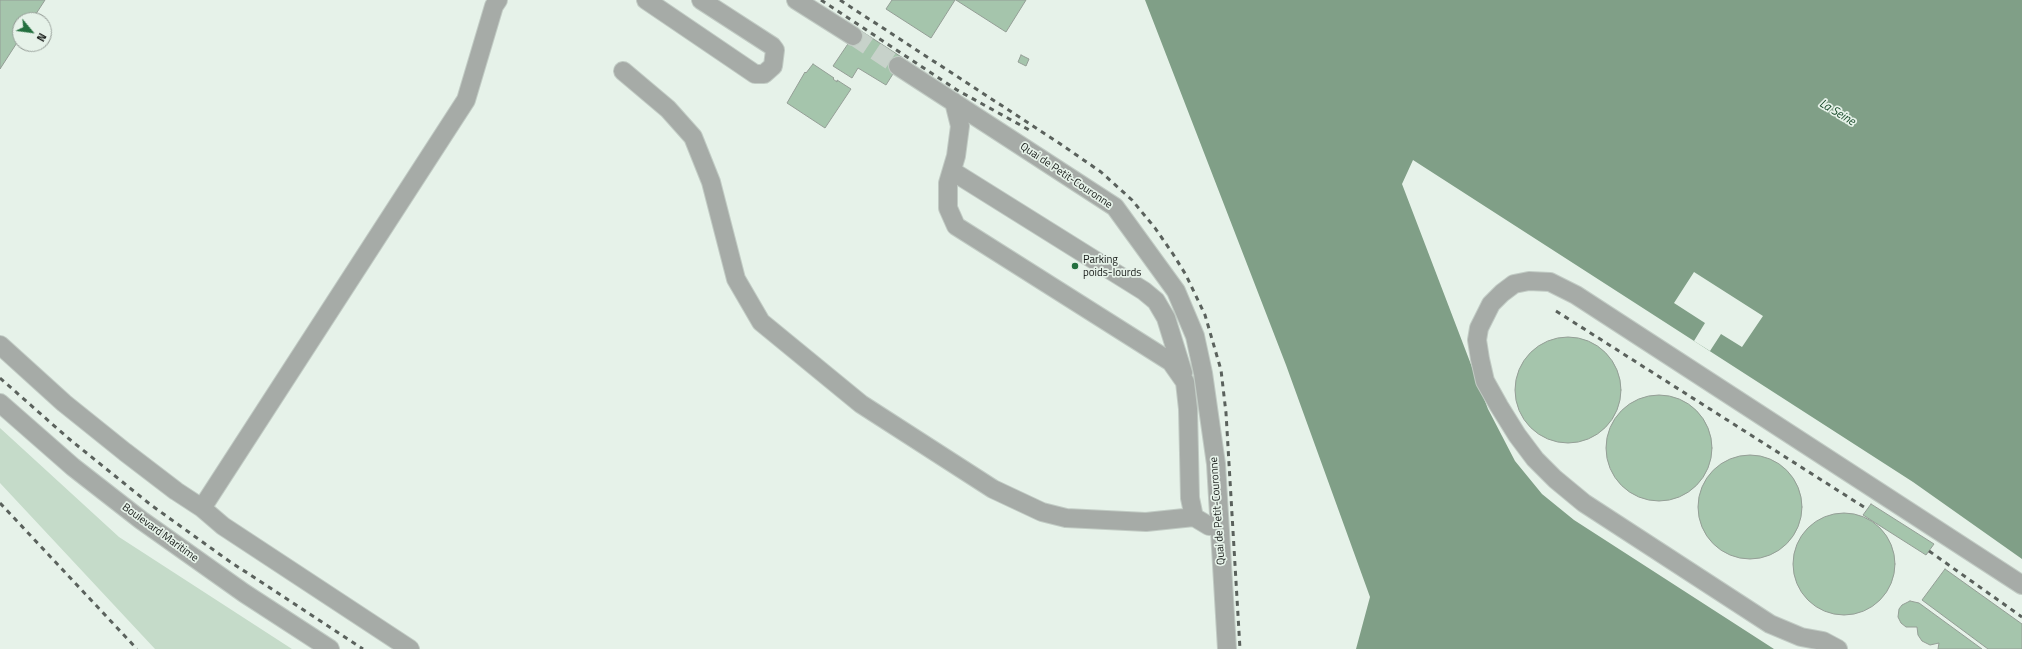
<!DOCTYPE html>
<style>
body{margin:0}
#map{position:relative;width:2022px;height:649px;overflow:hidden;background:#e6f2e9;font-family:"Titillium Web",sans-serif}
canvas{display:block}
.north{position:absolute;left:12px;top:12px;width:40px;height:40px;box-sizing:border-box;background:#e6f2e9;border:1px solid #949c96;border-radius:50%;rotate:119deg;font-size:11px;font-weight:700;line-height:16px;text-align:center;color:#181c19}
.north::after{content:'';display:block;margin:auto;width:14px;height:18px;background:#236f3e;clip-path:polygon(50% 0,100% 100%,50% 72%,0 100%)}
</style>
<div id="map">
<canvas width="2022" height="649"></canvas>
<div class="north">N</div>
</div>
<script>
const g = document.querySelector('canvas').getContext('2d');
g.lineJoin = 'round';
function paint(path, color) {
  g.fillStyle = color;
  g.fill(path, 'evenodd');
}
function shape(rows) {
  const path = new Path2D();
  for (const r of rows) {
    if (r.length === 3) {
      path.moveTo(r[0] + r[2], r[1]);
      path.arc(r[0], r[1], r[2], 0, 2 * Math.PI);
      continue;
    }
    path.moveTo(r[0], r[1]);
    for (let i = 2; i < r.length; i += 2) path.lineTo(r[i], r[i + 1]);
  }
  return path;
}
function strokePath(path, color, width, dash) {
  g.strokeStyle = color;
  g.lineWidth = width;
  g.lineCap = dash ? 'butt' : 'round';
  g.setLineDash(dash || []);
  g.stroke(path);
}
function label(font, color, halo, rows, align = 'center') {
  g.font = font + ' "Titillium Web",sans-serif';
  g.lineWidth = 3.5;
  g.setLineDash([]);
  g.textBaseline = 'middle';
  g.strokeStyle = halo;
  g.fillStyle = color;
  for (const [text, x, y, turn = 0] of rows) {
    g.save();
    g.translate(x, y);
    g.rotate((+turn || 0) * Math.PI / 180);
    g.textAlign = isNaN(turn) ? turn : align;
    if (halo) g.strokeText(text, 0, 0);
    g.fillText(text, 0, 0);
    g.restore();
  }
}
paint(shape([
 [0,428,119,537,292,649,155,649,0,483]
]), '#c5dbc9');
paint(shape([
 [1145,0,2022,0,2022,559,1913,482,1413,160,1402,184,1488,409,1515,461,1542,494,1574,520,1774,649,1356,649,1370,597,1286,365]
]), '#809f87');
paint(shape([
 [1694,272,1763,316,1742,347,1721,334,1710,351,1694,341,1705,323,1674,303]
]), '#e6f2e9');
const building = shape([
 [0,0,45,0,32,20,20,20,20,38,0,69,0,0],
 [892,0,955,0,931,38,886,9,892,0],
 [956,0,1026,0,1006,32,956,0],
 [858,29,903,58,886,85,858,68,852,78,833,66,858,29],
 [1021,55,1029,59,1026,66,1018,62,1021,55],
 [813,64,834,78,833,79,837,82,837,80,851,89,825,128,787,103,805,72,806,73,813,64],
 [1568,390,53],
 [1659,448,53],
 [1750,507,52],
 [1871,504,1934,544,1926,555,1863,515,1871,504],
 [1844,564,51],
 [1945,569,2022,624,2022,649,1988,649,1922,600,1945,569],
 [1910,601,1919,603,1982,649,1938,649,1939,643,1930,645,1922,641,1918,635,1917,627,1906,627,1901,623,1898,617,1899,609,1902,605,1910,601]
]);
paint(building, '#a5c5ac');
strokePath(building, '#949e96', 1);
strokePath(shape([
 [853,36,898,66]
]), '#c7d2ca', 18, [18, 9]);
const minor = shape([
 [646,0,755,74,764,74,773,66,775,50,772,46,701,0],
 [796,0,853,36],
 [898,66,1115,207,1176,291,1195,336,1203,373,1216,464,1227,649],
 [623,71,668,109,693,137,711,182,736,279,761,322,861,404,993,489,1042,512,1066,518,1146,522,1194,517],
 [954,102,960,126,956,156,948,183,948,208,956,226,1171,362,1185,382,1188,409,1190,498,1194,517,1209,526,1219,526],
 [952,171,1144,291,1156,301,1166,318,1183,373],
 [0,345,64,403,125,452,176,491,202,508,223,526,410,649],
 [0,403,73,467,141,520,244,593,330,649],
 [202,508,466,100,494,6,498,0],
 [1838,649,1823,641,1801,637,1770,624,1584,503,1555,479,1535,459,1517,435,1499,406,1485,381,1480,359,1477,340,1479,328,1491,304,1502,293,1514,284,1529,281,1550,282,1576,295,2022,585]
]);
strokePath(minor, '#c1cbc4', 20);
strokePath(minor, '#a6aba7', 18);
strokePath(shape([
 [821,0,957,90,1033,132],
 [840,0,1059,143,1101,172,1132,200,1155,228,1173,254,1186,275,1205,315,1221,370,1226,413,1240,649],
 [1556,311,1867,509],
 [0,378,68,438,151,505,229,561,363,649],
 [0,503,137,649],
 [1929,551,2022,617]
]), '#5a615c', 3, [5, 5]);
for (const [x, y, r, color] of [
 [1075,266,4,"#236f3e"]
]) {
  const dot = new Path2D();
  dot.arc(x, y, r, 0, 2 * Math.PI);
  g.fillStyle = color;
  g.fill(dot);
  strokePath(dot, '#e6f2e9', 1.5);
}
label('11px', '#181c19', '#e6f2e9', [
 ["Quai de Petit-Couronne",1066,176,34],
 ["Quai de Petit-Couronne",1218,511,-94],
 ["Boulevard Maritime",160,533,36]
]);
label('11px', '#181c19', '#e6f2e9', [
 ["Parking",1083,260],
 ["poids-lourds",1083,273]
], 'left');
label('italic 12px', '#154827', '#e6f2e9', [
 ["La Seine",1837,113,31]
]);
</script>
